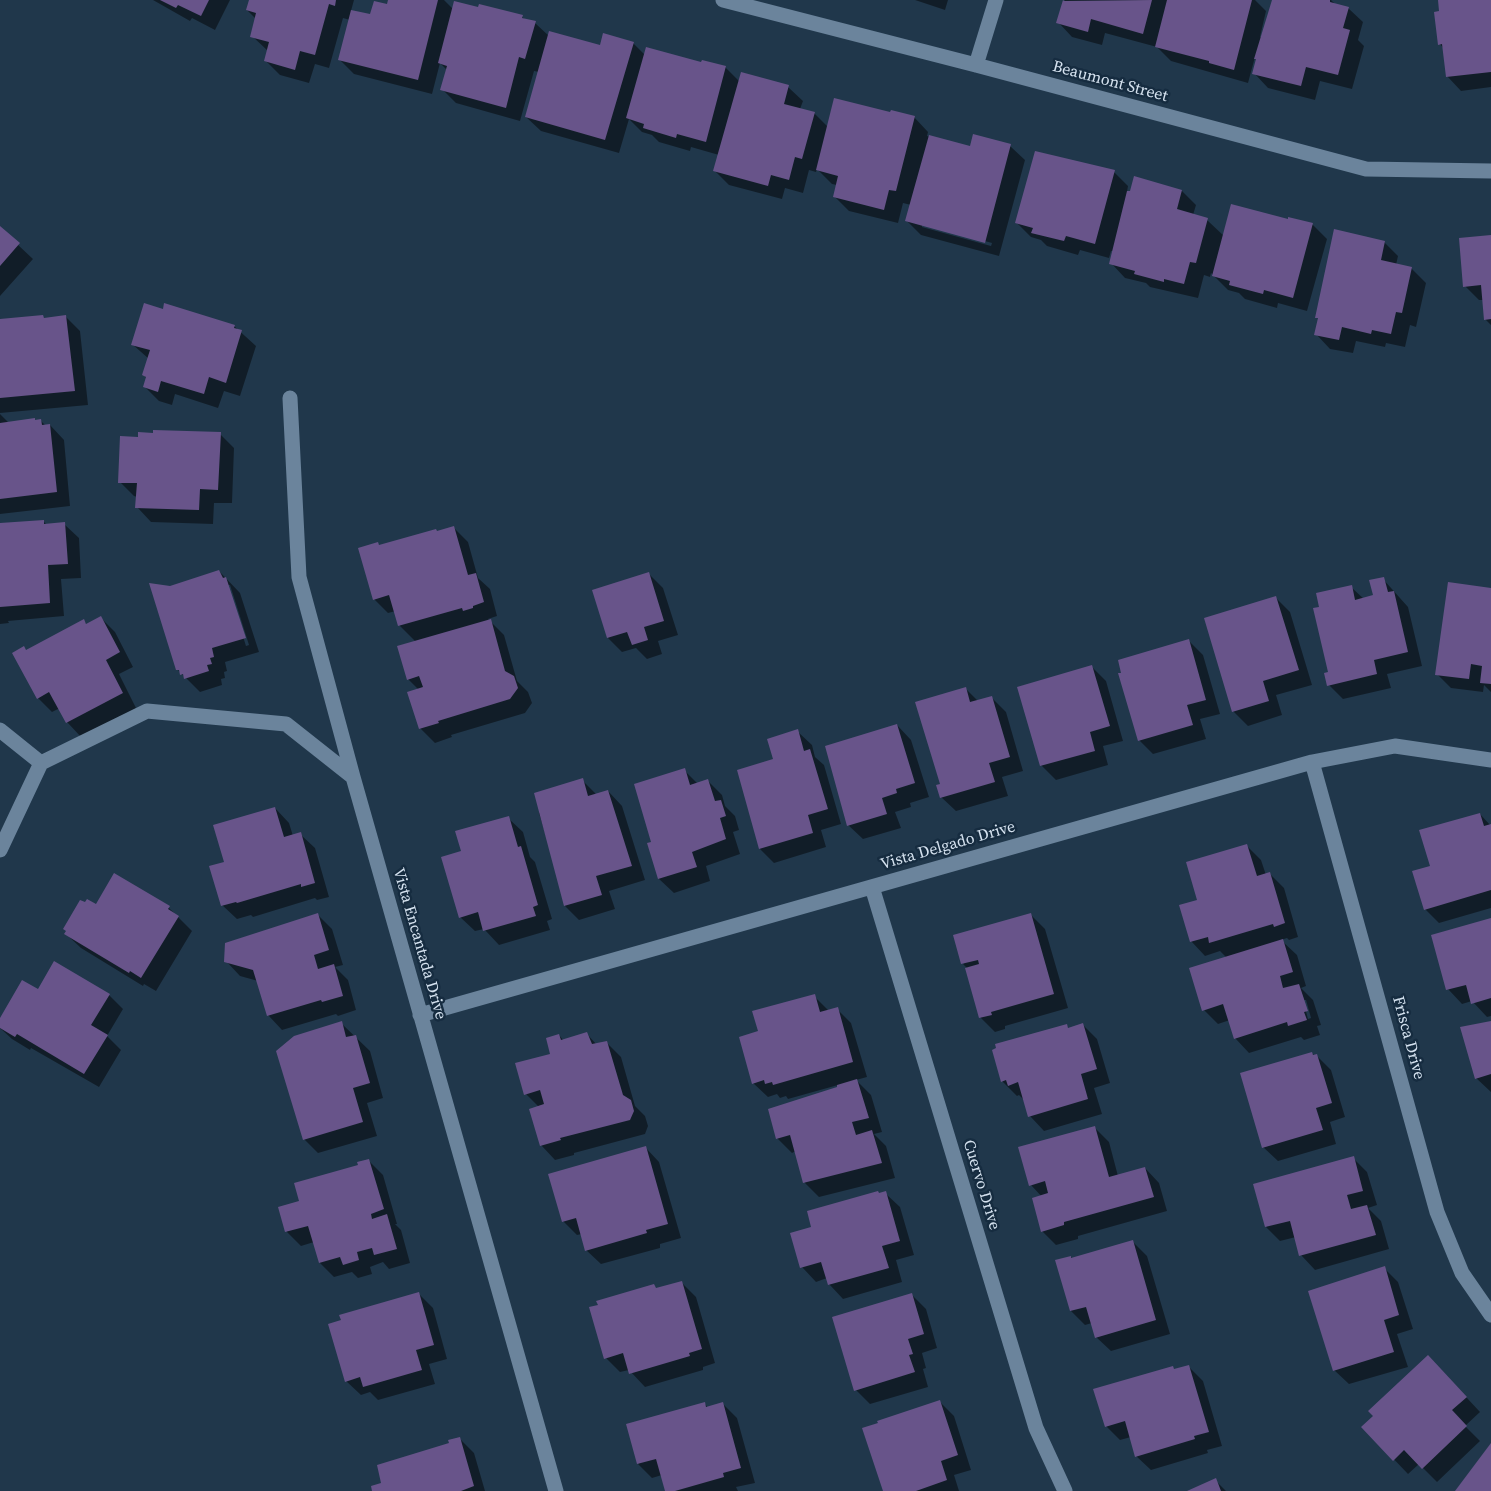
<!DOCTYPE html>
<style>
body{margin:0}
canvas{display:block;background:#20374b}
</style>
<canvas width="1491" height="1491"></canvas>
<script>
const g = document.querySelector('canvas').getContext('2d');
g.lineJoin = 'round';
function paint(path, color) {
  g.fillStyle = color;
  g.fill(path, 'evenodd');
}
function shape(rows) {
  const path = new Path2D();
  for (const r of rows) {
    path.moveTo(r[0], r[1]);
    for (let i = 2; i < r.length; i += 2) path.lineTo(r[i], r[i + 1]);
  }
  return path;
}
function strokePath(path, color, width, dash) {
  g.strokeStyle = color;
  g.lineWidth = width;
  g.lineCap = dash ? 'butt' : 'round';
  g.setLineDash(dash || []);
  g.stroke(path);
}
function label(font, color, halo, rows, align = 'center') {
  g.font = font + ' "Source Serif 4",serif';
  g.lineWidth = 5;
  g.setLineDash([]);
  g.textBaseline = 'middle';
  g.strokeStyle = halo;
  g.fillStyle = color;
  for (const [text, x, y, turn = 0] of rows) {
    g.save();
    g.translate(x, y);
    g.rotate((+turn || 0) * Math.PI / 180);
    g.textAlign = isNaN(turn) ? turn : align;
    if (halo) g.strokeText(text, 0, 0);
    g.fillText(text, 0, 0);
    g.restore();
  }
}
paint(shape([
 [153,0,230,0,215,30,192,18,190,21],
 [250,0,354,0,351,11,371,16,388,5,389,0,444,0,453,9,522,17,525,20,535,23,549,36,601,47,633,43,645,55,725,67,739,81,788,87,803,101,800,109,814,113,828,127,891,114,914,117,928,132,927,136,971,148,1010,146,1025,160,999,256,921,235,907,221,911,205,903,203,898,223,849,211,834,196,837,185,832,184,817,169,816,172,809,170,803,193,785,188,782,199,729,185,715,171,719,155,691,147,690,151,659,142,652,135,642,132,629,119,619,153,541,131,526,117,539,72,534,71,520,121,456,103,442,89,447,70,440,63,432,94,354,74,340,60,350,20,343,18,329,68,315,64,309,83,280,75,266,61,268,51,252,36,256,19,247,10],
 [922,224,992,243,991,246,922,227],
 [915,0,948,0,945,10],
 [1065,0,1255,0,1266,11,1260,37,1264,38,1274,0,1331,0,1336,5,1348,8,1363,22,1358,40,1364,46,1352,89,1320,81,1315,100,1268,88,1254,73,1258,60,1255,57,1248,83,1171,61,1157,47,1105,33,1102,45,1072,37,1058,22],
 [1440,0,1491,0,1491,87,1461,91,1447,76,1444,49,1440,44],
 [1114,172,1128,186,1127,192,1182,191,1196,205,1193,215,1207,220,1224,236,1289,221,1289,219,1313,225,1327,239,1307,311,1278,303,1277,308,1245,299,1239,293,1228,290,1211,273,1210,277,1204,275,1198,298,1150,287,1146,283,1125,278,1111,263,1114,251,1111,251,1109,258,1080,250,1078,255,1047,246,1041,240,1031,237,1017,223],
 [0,228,33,259,0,296],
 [1491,236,1491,325,1485,319,1484,300,1479,300,1465,286],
 [1384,242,1398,256,1396,265,1411,268,1426,283,1416,327,1410,325,1405,347,1386,343,1385,347,1356,341,1353,353,1330,349,1316,334,1319,320,1317,317],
 [43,317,45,319,66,317,80,331,88,405,0,413,0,320],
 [234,326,256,346,240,396,224,391,218,408,175,394,172,405,159,401,145,387,147,379,144,375,149,359,132,344],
 [0,414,9,423,41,421,46,426,50,425,64,440,70,506,0,514],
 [220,434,234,448,232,503,214,503,213,524,151,522,137,507,137,497,134,496,120,482],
 [43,521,47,525,64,524,79,538,81,578,61,579,64,616,8,621,9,623,0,624,0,524],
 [454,528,468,542,478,578,490,589,497,616,488,619,504,635,517,681,528,692,532,703,525,713,451,735,452,737,435,743,420,728,419,690,408,679,416,642,400,626,396,611,388,613,374,599,378,544,380,546],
 [219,571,240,593,259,652,225,662,227,671,224,672,225,678,221,679,222,685,200,692,177,669,170,587],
 [227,585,230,585,249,645,246,646],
 [649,574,663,588,678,635,658,641,662,654,647,659,636,648,622,652,608,638],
 [1383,579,1408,607,1422,666,1387,674,1391,688,1343,699,1329,685,1330,673,1321,608,1351,587,1364,599,1374,596],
 [1491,589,1491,692,1484,685,1483,692,1451,688,1437,674],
 [1276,598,1290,612,1312,685,1276,695,1282,715,1248,726,1233,711],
 [101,618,115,632,133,667,119,674,136,708,81,737,67,722,60,708,52,712,38,698,27,651,84,621,87,625],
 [1189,641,1203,655,1220,714,1200,719,1206,739,1153,754,1139,740],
 [1092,667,1106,681,1123,741,1103,746,1108,765,1056,780,1041,765],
 [965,688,978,701,991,697,1006,712,1023,771,1002,777,1008,796,956,811,941,797,942,785],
 [897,725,911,740,929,797,910,803,911,807,895,812,901,828,863,839,848,825],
 [797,731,812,745,815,757,824,765,841,824,821,830,826,847,774,863,760,849,775,760],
 [684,770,698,784,708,781,722,795,725,806,735,816,739,830,733,832,740,854,706,866,710,881,674,893,659,879,648,844,653,843],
 [582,780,597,795,608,791,622,806,645,880,609,891,615,909,579,920,565,906,563,892,539,813],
 [275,808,289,823,293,836,300,834,315,848,329,897,317,900,315,898,253,917,251,915,237,919,222,905,226,863],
 [1480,814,1491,826,1491,908,1439,923,1425,909],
 [508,818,523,832,530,857,535,862,552,919,547,921,550,930,499,945,484,929,475,931,460,917,463,852],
 [1247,846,1261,860,1266,875,1270,874,1284,888,1298,937,1289,940,1287,938,1281,940,1297,955,1306,986,1301,988,1313,1000,1321,1025,1317,1026,1320,1035,1304,1040,1301,1037,1249,1053,1235,1038,1230,1020,1218,1024,1204,1010,1227,958,1220,951,1205,956,1191,941,1199,901],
 [1303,1000,1306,1000,1311,1018,1308,1019],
 [96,906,169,908,192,931,156,991,144,984,143,986,81,948,66,934],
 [1030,914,1045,929,1068,1008,1005,1026,1005,1029,995,1032,981,1018,968,969,963,964],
 [318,915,332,929,343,965,335,967,348,980,356,1010,338,1016,336,1014,282,1030,268,1015,258,981,240,976,226,961],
 [1491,920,1491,1016,1487,1017,1472,1001,1462,1004,1448,989],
 [38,991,109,995,123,1009,107,1036,121,1050,99,1087,31,1048,30,1050,12,1039,0,1028,0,1021],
 [814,996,828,1010,837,1009,851,1023,867,1077,856,1080,871,1095,882,1132,874,1134,886,1146,895,1178,819,1197,805,1183,796,1151,792,1153,777,1138,839,1088,838,1085,788,1099,786,1096,780,1098,777,1094,768,1097,753,1083,760,1032],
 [341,1023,370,1051,383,1098,367,1103,377,1136,318,1153,304,1139],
 [1491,1023,1491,1092,1476,1078],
 [1066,1025,1069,1029,1083,1025,1097,1039,1110,1083,1094,1088,1102,1114,1044,1131,1030,1116,1023,1099,1019,1095,1017,1096,1002,1081],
 [587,1034,597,1045,606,1042,621,1057,635,1106,645,1116,648,1126,645,1134,574,1153,574,1155,555,1160,541,1145,539,1107,526,1094,552,1055,559,1035,564,1041],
 [1312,1054,1317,1056,1331,1070,1345,1117,1330,1122,1336,1144,1278,1161,1263,1147],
 [1095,1128,1109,1142,1118,1176,1145,1168,1159,1183,1167,1211,1078,1236,1078,1239,1056,1245,1042,1231,1042,1197,1031,1185],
 [645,1147,659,1162,681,1238,660,1244,660,1248,601,1264,586,1250,582,1234,577,1235,563,1221],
 [1353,1158,1367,1172,1377,1205,1368,1208,1381,1221,1389,1249,1315,1270,1301,1255,1296,1237,1280,1241,1266,1227],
 [369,1161,383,1175,397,1224,395,1224,401,1230,410,1263,389,1269,383,1262,370,1267,372,1274,358,1278,352,1272,334,1277,320,1263,314,1242,301,1246,287,1232,280,1208,301,1202],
 [885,1193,900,1207,914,1255,896,1260,902,1282,843,1299,829,1284,827,1278,816,1282,802,1267,813,1228],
 [1133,1242,1147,1256,1170,1334,1111,1351,1096,1337,1092,1323,1085,1325,1071,1311,1071,1257,1073,1260],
 [1384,1268,1398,1282,1413,1329,1397,1334,1408,1367,1349,1384,1334,1370],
 [681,1282,696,1297,715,1363,703,1367,703,1370,645,1387,629,1370,620,1372,606,1358,657,1289],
 [419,1294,433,1308,447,1359,429,1364,435,1384,378,1400,370,1392,361,1395,346,1381],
 [911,1294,926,1309,937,1348,922,1353,926,1368,923,1369,928,1387,870,1404,856,1390],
 [1189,1367,1203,1381,1222,1446,1207,1450,1208,1453,1151,1470,1136,1456,1131,1437,1120,1440,1106,1426,1175,1370],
 [1442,1371,1480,1412,1465,1426,1480,1441,1437,1482,1419,1464,1408,1474,1363,1427],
 [940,1402,954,1416,971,1470,954,1475,959,1491,885,1491],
 [705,1404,708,1408,723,1404,737,1418,755,1483,736,1487,738,1491,666,1491,662,1475,652,1478,638,1464],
 [459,1438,474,1453,485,1491,374,1491],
 [1215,1480,1226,1491,1190,1491]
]), '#0007');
paint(shape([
 [160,0,209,0,201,16,178,5,176,8],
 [249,0,336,0,335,6,329,4,315,55,300,51,295,70,264,61,269,42,250,37,256,13,246,10],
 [388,0,438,0,418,80,338,60,351,10,370,14,374,1,387,4],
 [1063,0,1064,1,1152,0,1143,34,1091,19,1088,32,1056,23],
 [1167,0,1252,0,1234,70,1209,63,1209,61,1155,47],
 [1272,0,1330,0,1330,2,1349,7,1343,28,1350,30,1338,75,1306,67,1301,86,1252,74,1256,59,1254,59],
 [1438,0,1491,0,1491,72,1446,77,1442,44,1438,45,1434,12,1439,11],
 [454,1,478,7,479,4,523,15,522,18,536,21,525,59,519,57,506,108,440,90,447,66,438,63],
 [549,31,600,45,603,33,634,42,605,140,525,117],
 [646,47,701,62,702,60,726,66,706,142,677,134,676,138,643,128,644,124,626,118],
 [741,72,789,85,784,104,815,112,802,159,795,157,789,180,771,175,768,186,713,171],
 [834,98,890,112,891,110,915,116,896,191,889,190,884,210,833,197,838,176,816,170],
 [973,134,1011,144,985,243,905,221,929,135,970,146],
 [1035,151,1115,170,1095,244,1066,236,1064,241,1031,233,1033,228,1015,223],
 [1134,176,1182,190,1177,209,1208,218,1196,263,1190,262,1184,284,1164,279,1164,282,1134,274,1135,271,1109,264,1127,191,1130,191],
 [1231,204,1288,219,1288,217,1313,223,1293,298,1264,290,1263,294,1229,285,1230,281,1212,276],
 [0,226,20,243,0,266],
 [1334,229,1385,241,1381,260,1412,267,1402,313,1396,312,1391,334,1372,330,1371,334,1342,327,1339,340,1314,335,1318,318,1315,318],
 [1491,235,1491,319,1484,320,1481,285,1463,287,1459,238],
 [144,303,163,309,164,303,235,325,234,328,242,330,226,383,209,377,204,394,161,381,158,392,143,387,146,377,142,375,150,350,131,345],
 [43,315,44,318,66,315,75,391,0,398,0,319],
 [35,418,35,420,41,419,42,425,50,424,57,492,0,499,0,423],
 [153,430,221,432,218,490,200,489,199,510,135,508,137,483,118,483,120,436,138,437,138,432,153,433],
 [44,520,44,524,65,522,68,564,48,565,50,603,0,607,0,523],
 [454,526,468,575,476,573,484,602,473,606,473,608,463,611,462,608,398,626,389,595,373,600,358,548,378,542,379,545,436,529,437,531],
 [219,570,223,578,226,577,246,638,212,648,214,657,210,658,212,664,207,665,209,671,184,679,183,674,180,675,179,670,176,670,149,583,170,586],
 [649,572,664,621,644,627,648,640,632,645,627,632,607,638,592,590],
 [1384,577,1388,592,1394,591,1408,652,1374,660,1377,674,1327,686,1324,673,1328,672,1313,608,1319,607,1316,593,1352,585,1355,600,1373,595,1369,580],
 [1448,582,1491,588,1491,684,1480,683,1482,666,1471,664,1469,679,1435,675],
 [1276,596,1299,670,1263,681,1269,701,1232,712,1204,618],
 [101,616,120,652,106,660,123,693,66,723,49,692,37,699,12,653,24,646,26,650,84,619,86,624],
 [491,619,505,671,514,676,518,688,510,699,438,721,439,723,419,729,407,692,423,687,419,676,407,680,397,646],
 [1189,639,1206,700,1187,705,1193,725,1138,741,1118,673,1121,673,1118,660],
 [1092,665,1110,726,1090,732,1095,751,1040,766,1017,687],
 [966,687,970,702,992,696,1010,757,989,763,995,782,940,798,936,785,940,784,915,702],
 [897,724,915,783,896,789,897,793,882,798,887,814,847,826,825,746],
 [798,729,804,751,810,749,828,809,808,815,813,833,759,849,737,770,773,759,767,739],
 [685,768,690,785,708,779,715,801,721,800,726,816,720,818,726,839,692,852,697,867,658,879,647,843,651,842,634,784],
 [583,778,588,796,608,790,632,866,596,876,602,895,564,906,534,793],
 [275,807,284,837,301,832,315,883,301,887,301,884,237,903,236,902,221,906,209,866,224,862,213,825],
 [1480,813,1484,826,1491,824,1491,890,1424,910,1412,871,1430,866,1419,830],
 [509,816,518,847,521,846,538,905,533,907,536,916,483,931,478,912,459,918,441,857,461,851,455,831],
 [1247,844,1257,876,1270,872,1285,923,1274,927,1273,924,1209,943,1208,937,1190,942,1179,905,1197,900,1186,862],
 [114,873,170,906,168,909,179,916,141,978,130,971,129,973,64,934,66,931,63,929,80,900,85,902,87,899,96,904],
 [318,913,329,950,314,955,318,969,334,964,343,996,322,1002,321,1000,267,1016,253,970,224,962,225,943],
 [1031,913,1054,994,991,1012,992,1015,979,1018,965,968,979,964,978,960,961,964,953,935],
 [1491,918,1491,998,1471,1004,1466,985,1446,990,1431,935],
 [1283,939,1293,972,1280,976,1283,988,1299,984,1308,1011,1304,1012,1307,1020,1288,1026,1287,1022,1234,1039,1223,1004,1202,1011,1189,968],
 [54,961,110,994,91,1025,108,1035,84,1074,17,1034,15,1037,0,1028,0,1018,22,980,38,989],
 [815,994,820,1012,838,1007,853,1062,773,1085,772,1082,765,1084,764,1080,752,1084,739,1037,758,1031,752,1011],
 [342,1021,346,1037,356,1035,370,1083,353,1088,363,1122,303,1140,276,1051,294,1036],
 [1491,1021,1491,1074,1475,1079,1460,1027],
 [1083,1023,1097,1069,1081,1074,1088,1099,1028,1117,1018,1082,1008,1086,1006,1080,1001,1082,992,1050,996,1048,995,1044,1067,1024,1068,1028],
 [587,1032,592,1044,607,1041,623,1095,631,1100,634,1111,630,1120,560,1138,561,1140,540,1146,529,1109,544,1104,540,1090,524,1095,515,1063,550,1054,546,1038,559,1034,561,1040],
 [1312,1052,1313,1055,1317,1054,1332,1103,1316,1108,1323,1130,1262,1148,1240,1073],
 [857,1079,869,1118,852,1122,856,1135,872,1130,882,1163,803,1183,790,1135,776,1139,768,1109,837,1087,837,1085],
 [1095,1126,1109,1177,1145,1167,1154,1197,1064,1222,1064,1225,1041,1232,1032,1198,1048,1193,1045,1181,1029,1186,1018,1147],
 [646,1146,668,1224,646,1230,647,1233,585,1251,576,1218,562,1222,548,1174],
 [1354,1156,1363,1191,1347,1195,1351,1209,1367,1205,1376,1235,1299,1256,1290,1221,1265,1227,1253,1184],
 [369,1159,384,1209,371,1214,372,1219,387,1214,397,1249,374,1255,372,1248,357,1252,359,1260,343,1265,340,1257,319,1263,308,1226,285,1232,278,1207,299,1201,294,1183,358,1165,357,1162],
 [878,1191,879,1193,886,1191,900,1241,882,1246,889,1268,828,1285,821,1262,800,1268,790,1233,811,1227,807,1211],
 [1133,1240,1156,1320,1095,1338,1086,1307,1070,1311,1055,1260,1071,1256,1071,1258],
 [1385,1266,1399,1315,1384,1320,1394,1352,1333,1371,1308,1291],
 [682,1281,702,1349,689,1353,690,1356,629,1374,623,1353,604,1359,589,1307,598,1305,596,1301,654,1284,656,1288],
 [419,1292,434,1345,416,1350,422,1370,363,1387,360,1377,345,1382,328,1324,341,1320,339,1315],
 [912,1293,924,1334,908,1339,913,1354,909,1355,915,1372,854,1391,832,1317],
 [1428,1355,1467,1397,1452,1410,1467,1426,1422,1469,1404,1450,1393,1461,1361,1427,1373,1416,1368,1411],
 [1189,1365,1209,1432,1194,1436,1195,1439,1135,1457,1125,1421,1105,1427,1093,1389,1173,1366,1174,1369],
 [940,1400,958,1455,941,1461,947,1480,916,1491,883,1491,862,1428,878,1423,877,1421],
 [705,1402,706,1407,723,1402,741,1468,723,1473,724,1477,675,1491,665,1491,656,1459,637,1464,626,1424],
 [460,1437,474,1486,461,1491,372,1491,371,1486,381,1483,377,1465,449,1443,448,1440],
 [1491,1443,1491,1491,1455,1491],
 [1216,1478,1221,1491,1187,1491]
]), '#68548a');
strokePath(shape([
 [723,0,976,65,1366,169,1491,171],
 [976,65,996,0],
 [290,398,299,577,353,777,556,1491],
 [0,730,41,763],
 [1312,762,1437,1212,1462,1273,1491,1315],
 [0,850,41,763,147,711,286,724,353,777],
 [872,887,1036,1428,1065,1491],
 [420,1015,1312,762,1395,746,1491,760]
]), '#6b849c', 15);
label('16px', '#d5e2ef', '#162c40', [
 ["Beaumont Street",1110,82,15],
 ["Vista Delgado Drive",948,846,-16],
 ["Vista Encantada Drive",419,944,74],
 ["Frisca Drive",1408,1038,75],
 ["Cuervo Drive",981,1185,73]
]);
</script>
